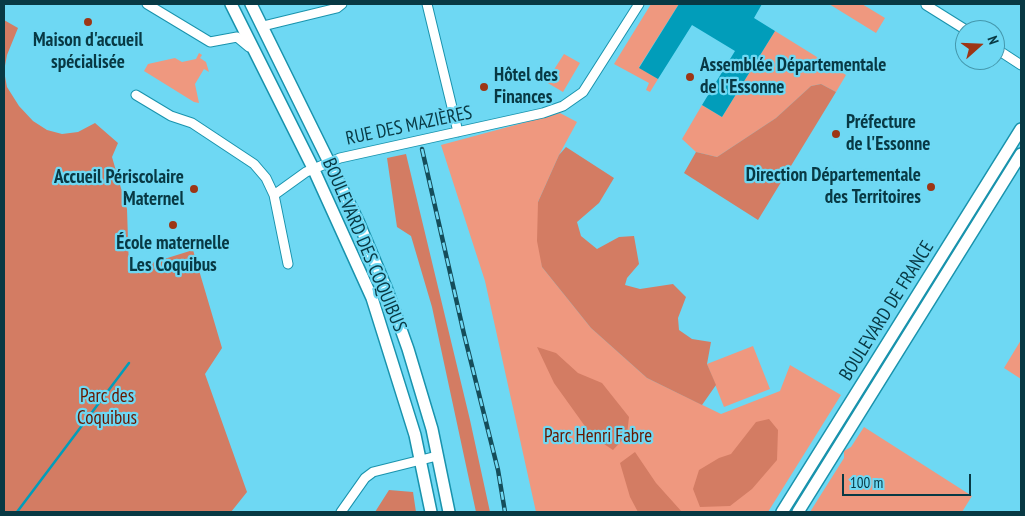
<!DOCTYPE html>
<meta charset="utf-8">
<style>
body{margin:0}
#map{position:relative;width:1025px;height:516px;overflow:hidden;background:#6ed8f3;font-family:"PT Sans Narrow",sans-serif}
canvas{display:block}
.frame{position:absolute;inset:0;border:5px solid #083944;pointer-events:none}
.north{position:absolute;left:955px;top:20px;width:50px;height:50px;box-sizing:border-box;background:#6ed8f3;border:1px solid #4598ad;border-radius:50%;rotate:70deg;font-size:14px;font-weight:700;line-height:20px;text-align:center;color:#083944}
.north::after{content:'';display:block;margin:auto;width:18px;height:22px;background:#9d3615;clip-path:polygon(50% 0,100% 100%,50% 72%,0 100%)}
.scale{position:absolute;left:842px;top:474px;width:129px;height:22px;box-sizing:border-box;border:2px solid #083944;border-top:0;padding-left:6px;font-size:15px;line-height:18px;white-space:nowrap;color:#083944;-webkit-text-stroke:4px #6ed8f3;paint-order:stroke}
</style>
<div id="map">
<canvas width="1025" height="516"></canvas>
<div class="frame"></div>
<div class="north">N</div>
<div class="scale">100 m</div>
</div>
<script>
const g = document.querySelector('canvas').getContext('2d');
g.lineJoin = 'round';
function paint(path, color) {
  g.fillStyle = color;
  g.fill(path, 'evenodd');
}
function shape(rows) {
  const path = new Path2D();
  for (const r of rows) {
    path.moveTo(r[0], r[1]);
    for (let i = 2; i < r.length; i += 2) path.lineTo(r[i], r[i + 1]);
  }
  return path;
}
function strokePath(path, color, width, dash) {
  g.strokeStyle = color;
  g.lineWidth = width;
  g.lineCap = dash ? 'butt' : 'round';
  g.setLineDash(dash || []);
  g.stroke(path);
}
function label(font, color, halo, rows, align = 'center') {
  g.font = font + ' "PT Sans Narrow",sans-serif';
  g.lineWidth = 4.5;
  g.setLineDash([]);
  g.textBaseline = 'middle';
  g.strokeStyle = halo;
  g.fillStyle = color;
  for (const [text, x, y, turn = 0] of rows) {
    g.save();
    g.translate(x, y);
    g.rotate((+turn || 0) * Math.PI / 180);
    g.textAlign = isNaN(turn) ? turn : align;
    if (halo) g.strokeText(text, 0, 0);
    g.fillText(text, 0, 0);
    g.restore();
  }
}
paint(shape([
 [651,4,679,4,639,67,658,79,650,92,646,90,649,83,614,64],
 [829,4,862,4,885,18,876,33],
 [775,31,846,75,836,92,821,84,811,86,776,118,717,157,696,152,682,139,702,105,722,117],
 [199,53,202,55,200,58,206,62,209,72,204,69,195,84,199,103,194,102,144,71,148,64,175,58,182,62,196,59],
 [564,54,580,63,563,92,546,82],
 [560,113,577,122,559,155,538,202,542,267,591,328,647,378,721,414,780,391,790,365,841,395,768,512,536,512,485,281,441,145],
 [1021,340,1021,379,1004,368],
 [753,346,770,389,724,407,707,364],
 [864,427,972,496,962,512,810,512,844,458,844,451,851,447]
]), '#ef987f');
paint(shape([
 [4,20,18,28,7,55,4,71,7,87,19,106,33,121,47,130,62,134,78,132,95,123,118,143,112,157,127,209,129,270,193,250,222,348,205,374,247,492,231,512,4,512],
 [821,84,836,92,758,220,684,173,696,152,717,157,776,118,811,86],
 [566,147,614,178,599,203,577,222,581,236,597,249,619,237,634,236,639,264,627,278,625,285,640,289,673,284,686,297,678,318,679,330,692,339,711,342,707,364,716,385,702,405,647,378,591,328,542,267,537,241,538,202,559,155],
 [406,154,470,420,490,512,476,512,432,307,411,236,397,227,387,158],
 [537,347,556,353,578,373,602,383,629,417,627,435,613,450,592,436,554,383],
 [769,419,778,430,777,460,752,489,730,506,700,507,693,489,699,470,719,458,731,454,756,422],
 [635,452,656,483,682,512,638,512,630,497,620,463],
 [389,490,413,492,416,512,375,512]
]), '#d37c63');
paint(shape([
 [679,4,762,4,754,18,775,31,722,117,702,105,735,51,692,25,658,79,639,68]
]), '#019dba');
strokePath(shape([
 [17,512,129,363]
]), '#019dba', 2.5);
const minor = shape([
 [147,4,210,42,237,37,249,47],
 [427,4,458,132],
 [926,5,966,30],
 [263,26,337,8,342,4],
 [995,48,1021,65],
 [136,95,171,116,192,123,254,164,266,178,274,195,288,264],
 [274,195,306,172,340,158,543,113,563,106,583,92,639,4],
 [341,512,365,478,373,472,437,456]
]);
const major = shape([
 [231,4,313,168,372,298,415,435,431,512],
 [251,4,358,221,387,290,408,349,432,429,449,512],
 [782,512,1021,129],
 [798,512,1021,154]
]);
strokePath(minor, '#1993ad', 11);
strokePath(major, '#1993ad', 14);
strokePath(minor, '#fff', 9);
strokePath(major, '#fff', 11);
const rail = shape([
 [422,149,464,334,498,470,505,512]
]);
strokePath(rail, '#154d5a', 4.5);
strokePath(rail, '#6ed8f3', 2.5, [8]);
for (const [x, y, r, color] of [
 [88,22,5,"#9d3615"],
 [690,77,5,"#9d3615"],
 [484,87,5,"#9d3615"],
 [836,134,5,"#9d3615"],
 [931,187,5,"#9d3615"],
 [194,189,5,"#9d3615"],
 [173,225,5,"#9d3615"]
]) {
  const dot = new Path2D();
  dot.arc(x, y, r, 0, 2 * Math.PI);
  g.fillStyle = color;
  g.fill(dot);
  strokePath(dot, '#6ed8f3', 2);
}
label('bold 19px', '#083944', '#6ed8f3', [
 ["Maison d'accueil",88,41,"center"],
 ["spécialisée",88,63,"center"],
 ["Assemblée Départementale",700,66],
 ["de l'Essonne",700,88],
 ["Hôtel des",494,76],
 ["Finances",494,98],
 ["Préfecture",846,123],
 ["de l'Essonne",846,145],
 ["Direction Départementale",921,176,"right"],
 ["des Territoires",921,198,"right"],
 ["Accueil Périscolaire",184,178,"right"],
 ["Maternel",184,200,"right"],
 ["École maternelle",173,244,"center"],
 ["Les Coquibus",173,266,"center"]
], 'left');
label('19px', '#083944', '#6ed8f3', [
 ["RUE DES MAZIÈRES",409,126,-12],
 ["BOULEVARD DES COQUIBUS",364,245,67],
 ["BOULEVARD DE FRANCE",887,311,-58]
]);
label('19px', '#661800', '#6ed8f3', [
 ["Parc des",107,397],
 ["Coquibus",107,419],
 ["Parc Henri Fabre",598,437]
]);
</script>
